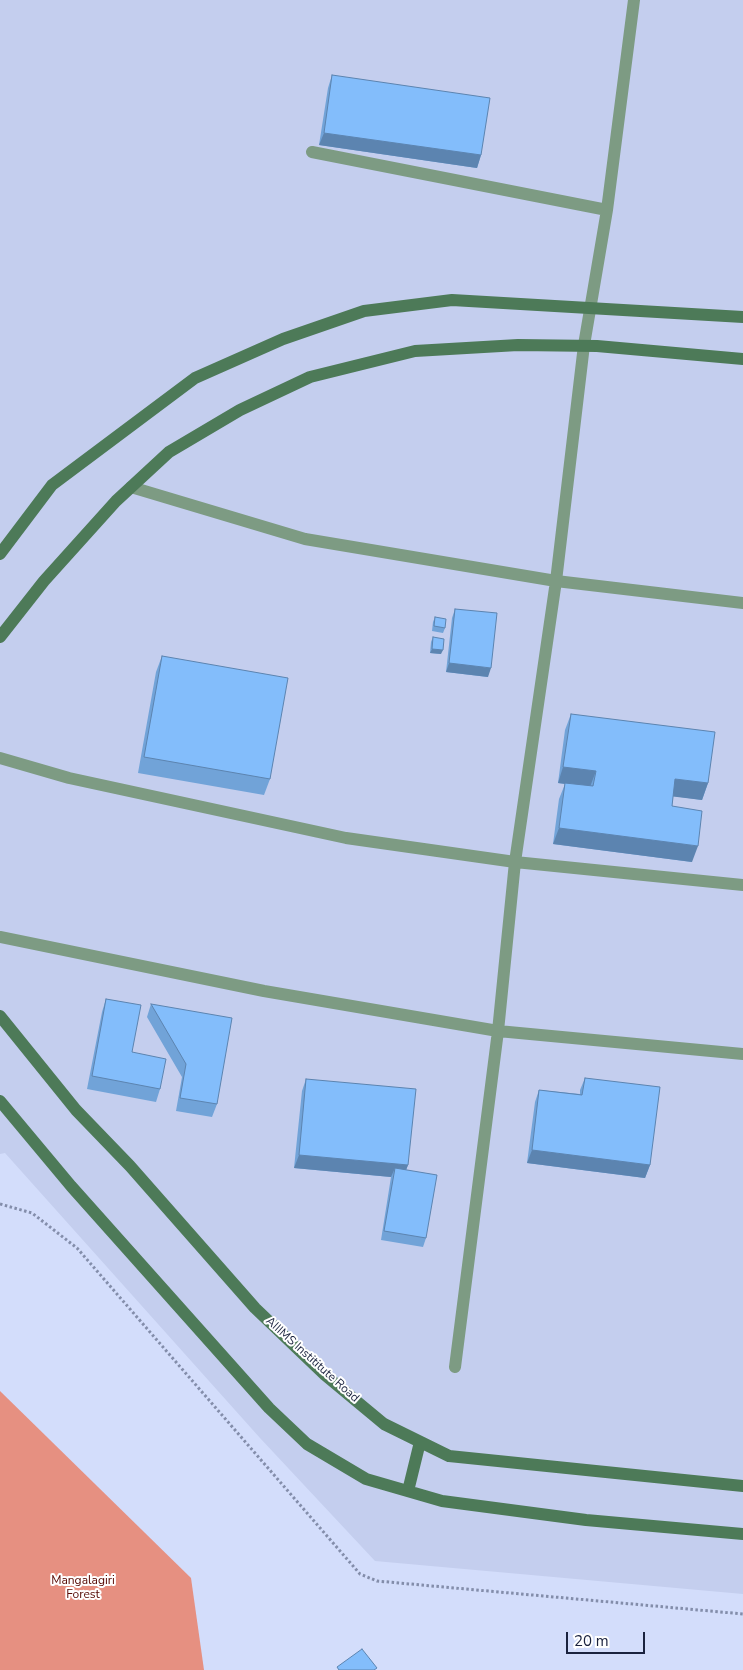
<!DOCTYPE html>
<style>
body{margin:0}
#map{position:relative;width:743px;height:1670px;overflow:hidden;background:#d3ddfb;font-family:"Nunito Sans",sans-serif}
canvas{display:block}
.scale{position:absolute;left:566px;top:1632px;width:79px;height:22px;box-sizing:border-box;border:2px solid #1a223e;border-top:0;padding-left:6px;font-size:15px;line-height:18px;white-space:nowrap;color:#1a223e;-webkit-text-stroke:4px #fff;paint-order:stroke}
</style>
<div id="map">
<canvas width="743" height="1670"></canvas>
<div class="scale">20 m</div>
</div>
<script>
const g = document.querySelector('canvas').getContext('2d');
g.lineJoin = 'round';
function paint(path, color) {
  g.fillStyle = color;
  g.fill(path, 'evenodd');
}
function shape(rows) {
  const path = new Path2D();
  for (const r of rows) {
    path.moveTo(r[0], r[1]);
    for (let i = 2; i < r.length; i += 2) path.lineTo(r[i], r[i + 1]);
  }
  return path;
}
function strokePath(path, color, width, dash) {
  g.strokeStyle = color;
  g.lineWidth = width;
  g.lineCap = dash ? 'butt' : 'round';
  g.setLineDash(dash || []);
  g.stroke(path);
}
function label(font, color, halo, rows, align = 'center') {
  g.font = font + ' "Nunito Sans",sans-serif';
  g.lineWidth = 4;
  g.setLineDash([]);
  g.textBaseline = 'middle';
  g.strokeStyle = halo;
  g.fillStyle = color;
  for (const [text, x, y, turn = 0] of rows) {
    g.save();
    g.translate(x, y);
    g.rotate((+turn || 0) * Math.PI / 180);
    g.textAlign = isNaN(turn) ? turn : align;
    if (halo) g.strokeText(text, 0, 0);
    g.fillText(text, 0, 0);
    g.restore();
  }
}
paint(shape([
 [0,0,743,0,743,1594,375,1561,260,1438,5,1153,0,1154]
]), '#c4ceee');
paint(shape([
 [0,1391,191,1578,204,1670,0,1670]
]), '#e69081');
strokePath(shape([
 [0,1204,32,1213,77,1248,360,1574,377,1581,743,1614]
]), '#838daa', 3, [2.5, 2.5]);
strokePath(shape([
 [312,152,607,210],
 [131,487,305,539,556,581,743,603],
 [0,758,69,778,346,838,515,862,743,885],
 [0,937,264,991,498,1031,743,1054],
 [455,1367,498,1031,515,862,556,581,584,345,607,210,634,0]
]), '#7d9b83', 12);
strokePath(shape([
 [0,554,52,485,195,378,283,339,364,311,452,300,743,317],
 [0,637,44,581,116,501,169,452,240,410,310,377,415,351,518,345,597,346,743,359],
 [0,1016,76,1110,130,1166,255,1308,325,1375,384,1424,449,1456,743,1486],
 [0,1101,71,1186,269,1408,307,1444,366,1479,442,1501,586,1520,743,1534],
 [408,1491,420,1442]
]), '#4d7a58', 12);
paint(shape([
 [332,75,481,155,477,168,319,145,328,88],
 [455,609,488,677,446,672,452,618],
 [435,617,445,628,443,633,432,631,433,622],
 [433,637,441,654,430,653,431,642],
 [162,656,270,779,264,795,138,773,156,672],
 [571,714,708,783,702,800,673,796,672,806,692,862,553,844,559,799,565,784,558,783,565,730],
 [106,999,132,1052,160,1089,156,1102,87,1089,102,1012],
 [151,1004,217,1104,212,1117,176,1111,182,1077,147,1017],
 [585,1078,650,1165,645,1178,527,1163,535,1102,539,1090,580,1094,580,1090],
 [306,1079,408,1165,406,1170,426,1238,423,1247,381,1240,391,1177,294,1168,302,1091]
]), '#71a3d8');
paint(shape([
 [324,133,481,155,477,168,319,145],
 [432,649,443,650,441,654,430,653],
 [449,663,491,668,488,677,446,672],
 [563,767,596,771,590,787,558,783],
 [675,779,708,783,702,800,669,796],
 [559,828,698,846,692,862,553,844],
 [532,1150,650,1165,645,1178,527,1163],
 [299,1155,408,1165,403,1178,395,1168,391,1177,294,1168]
]), '#5c84b0');
const building = shape([
 [332,75,490,98,481,155,324,133,332,75],
 [455,609,497,613,491,668,449,663,455,609],
 [435,617,446,619,445,628,434,626,435,617],
 [433,637,444,639,443,650,432,649,433,637],
 [162,656,288,678,270,779,144,757,162,656],
 [571,714,715,732,708,783,675,779,672,806,702,811,698,846,559,828,565,783,593,786,596,771,563,767,571,714],
 [106,999,141,1005,132,1052,166,1059,160,1089,92,1076,106,999],
 [151,1004,232,1018,217,1104,180,1098,186,1064,151,1004],
 [585,1078,660,1087,650,1165,532,1150,539,1090,582,1095,585,1078],
 [306,1079,416,1089,408,1165,299,1155,306,1079],
 [395,1168,437,1175,426,1238,384,1231,395,1168],
 [362,1649,377,1668,374,1670,339,1670,337,1667,362,1649]
]);
paint(building, '#83bdfb');
strokePath(building, '#5c84b0', 1);
label('12px', '#1a223e', '#fff', [
 ["AIIIMS Instititute Road",312,1360,42]
]);
label('12px', '#550701', '#fff', [
 ["Mangalagiri",83,1581],
 ["Forest",83,1595]
]);
</script>
